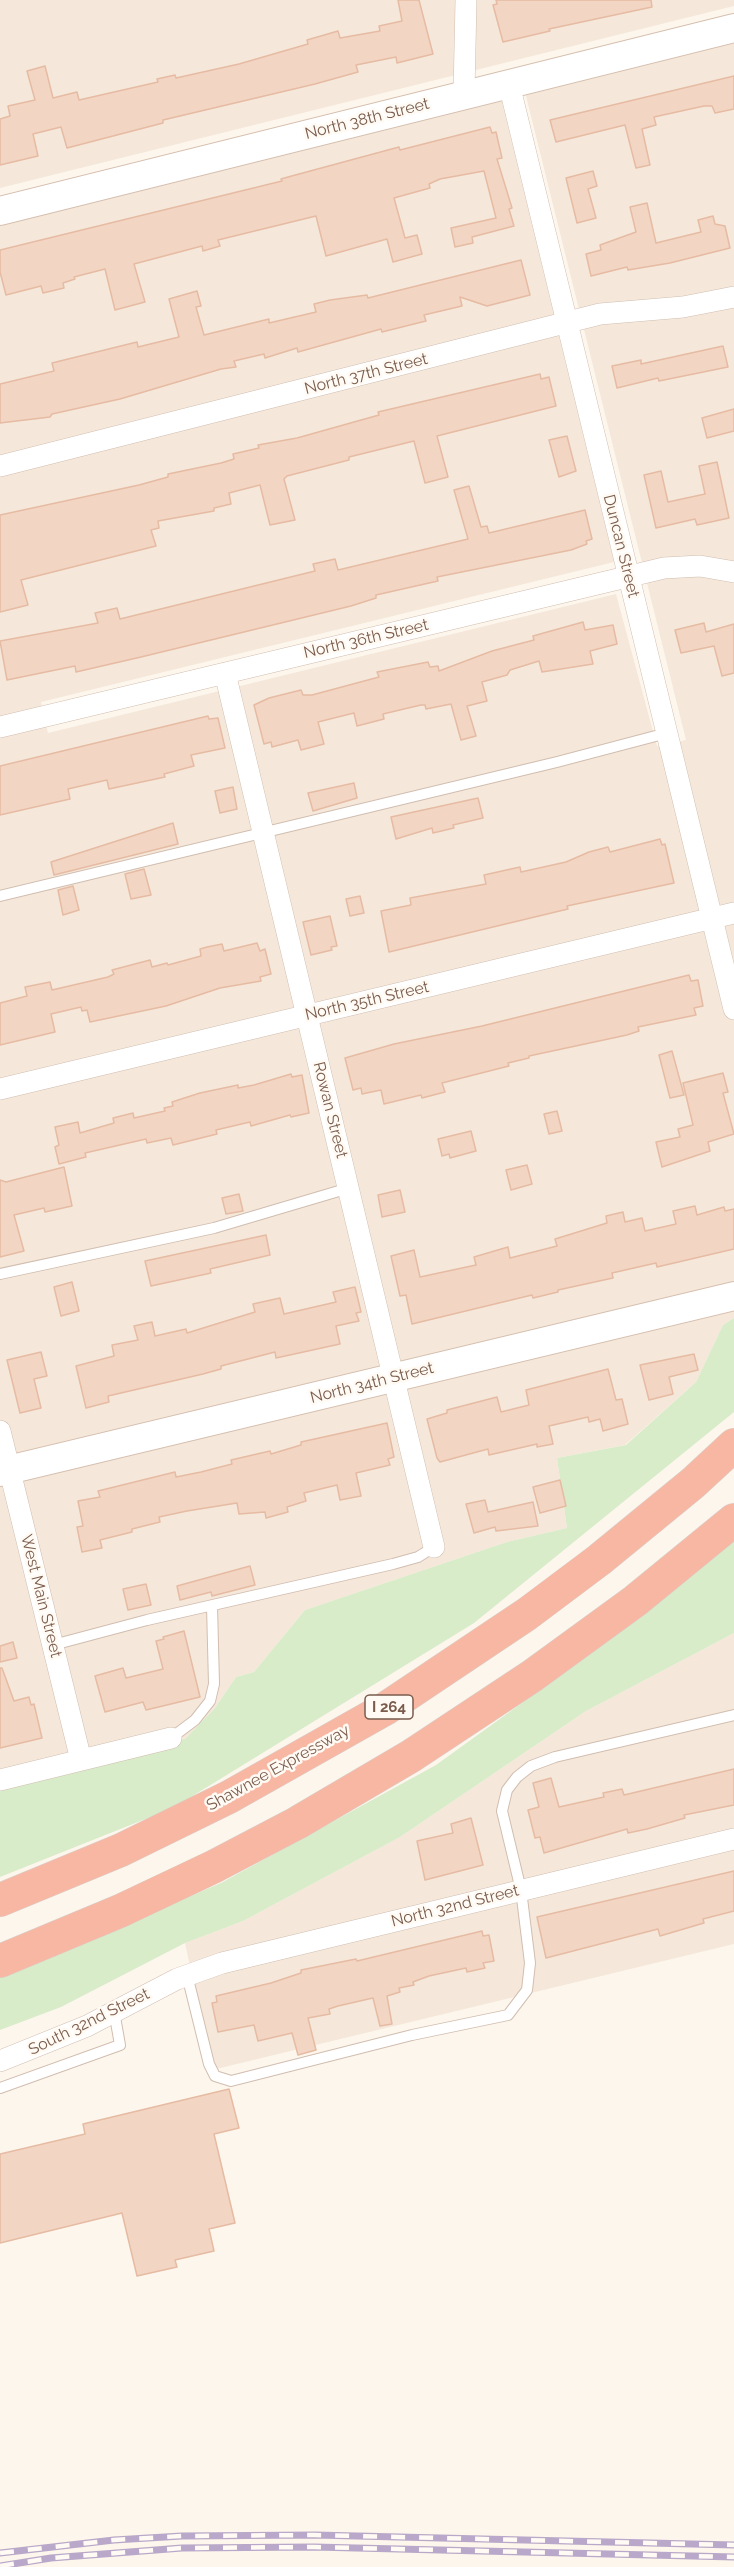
<!DOCTYPE html>
<style>
body{margin:0}
canvas{display:block;background:#fdf6ec}
</style>
<canvas width="734" height="2567"></canvas>
<script>
const g = document.querySelector('canvas').getContext('2d');
g.lineJoin = 'round';
function paint(path, color) {
  g.fillStyle = color;
  g.fill(path, 'evenodd');
}
function shape(rows) {
  const path = new Path2D();
  for (const r of rows) {
    path.moveTo(r[0], r[1]);
    for (let i = 2; i < r.length; i += 2) path.lineTo(r[i], r[i + 1]);
  }
  return path;
}
function strokePath(path, color, width, dash) {
  g.strokeStyle = color;
  g.lineWidth = width;
  g.lineCap = dash ? 'butt' : 'round';
  g.setLineDash(dash || []);
  g.stroke(path);
}
function label(font, color, halo, rows, align = 'center') {
  g.font = font + ' Raleway,sans-serif';
  g.lineWidth = 5;
  g.setLineDash([]);
  g.textBaseline = 'middle';
  g.strokeStyle = halo;
  g.fillStyle = color;
  for (const [text, x, y, turn = 0] of rows) {
    g.save();
    g.translate(x, y);
    g.rotate((+turn || 0) * Math.PI / 180);
    g.textAlign = isNaN(turn) ? turn : align;
    if (halo) g.strokeText(text, 0, 0);
    g.fillText(text, 0, 0);
    g.restore();
  }
}
paint(shape([
 [0,0,734,0,734,6,0,188],
 [734,40,734,1318,723,1325,696,1382,625,1445,557,1458,567,1528,507,1542,305,1610,254,1672,236,1677,215,1708,184,1740,0,1788,0,226,501,98,614,562,41,702,48,733,616,594,657,746,686,740,525,92],
 [734,1633,734,1944,212,2070,185,1943,243,1921,400,1837,586,1711]
]), '#f5e8da');
paint(shape([
 [734,1318,734,1412,474,1623,173,1808,0,1877,0,1788,185,1739,215,1708,236,1677,254,1672,305,1610,507,1542,567,1528,557,1458,626,1445,696,1382,723,1325],
 [734,1538,734,1633,586,1711,400,1837,243,1921,185,1943,61,2007,0,2030,0,1977,221,1883,436,1765,601,1646]
]), '#d8ecc9');
const building = shape([
 [398,0,419,0,433,54,397,63,396,57,356,65,358,72,315,84,163,120,163,123,67,148,61,127,33,134,38,156,0,165,0,119,10,116,8,106,35,100,27,71,45,66,53,98,77,92,79,100,158,82,157,79,175,75,176,78,239,64,308,44,307,40,338,31,340,38,380,31,379,26,402,21,398,0],
 [496,0,651,0,652,7,549,29,550,31,503,42,493,5,497,4,496,0],
 [734,76,734,109,715,113,712,106,704,106,654,117,656,125,642,129,650,165,636,168,625,125,556,142,550,120,734,76],
 [490,127,492,133,496,132,502,158,497,159,512,208,509,209,514,226,472,237,473,243,455,247,451,228,496,218,484,171,440,179,429,184,430,188,394,198,405,238,417,235,422,254,393,262,387,239,326,256,316,216,218,240,220,246,203,251,202,246,134,264,145,302,115,310,105,269,74,277,75,279,63,283,64,288,43,293,41,286,6,295,0,272,0,250,282,181,281,179,288,177,399,147,400,150,490,127],
 [593,171,597,186,588,189,596,218,577,223,566,178,593,171],
 [647,203,656,243,701,232,698,220,713,216,715,224,725,226,730,248,670,263,628,270,627,267,591,276,586,254,601,250,600,245,636,232,630,207,647,203],
 [521,260,530,295,487,306,460,297,462,306,424,315,426,321,382,332,381,329,298,352,297,348,265,358,264,354,234,361,236,367,221,369,120,399,52,414,50,417,0,423,0,384,54,371,52,363,137,342,138,347,179,337,169,299,197,291,201,306,196,307,204,335,269,319,269,323,316,312,314,304,330,300,367,295,368,298,521,260],
 [723,346,728,367,659,381,658,378,617,388,612,366,641,360,641,364,723,346],
 [540,374,541,379,549,377,556,406,437,436,448,477,425,483,414,441,349,457,349,460,287,476,284,479,295,520,270,525,260,485,229,493,231,504,214,508,214,511,158,521,159,528,151,530,156,546,21,580,28,605,0,612,0,515,139,485,168,477,168,474,221,463,234,459,233,454,259,448,258,445,297,438,379,415,378,412,540,374],
 [734,409,734,431,707,438,702,418,734,409],
 [567,436,576,471,559,477,549,440,567,436],
 [717,462,729,518,697,525,695,519,656,528,644,475,661,471,668,502,705,494,699,466,717,462],
 [469,486,481,527,487,526,489,533,585,510,592,539,586,541,587,544,571,550,437,577,438,581,376,595,376,598,351,606,141,657,76,672,75,666,7,680,0,641,98,623,95,613,117,608,120,619,315,571,313,564,335,559,338,570,468,539,454,490,469,486],
 [583,622,585,630,613,625,617,644,590,651,593,664,542,672,539,661,510,670,507,675,482,682,487,701,467,706,476,736,461,740,451,704,426,709,425,705,421,705,383,714,384,719,357,726,354,713,318,722,324,744,301,750,298,740,272,747,271,742,264,744,254,705,269,698,301,690,303,695,312,695,379,677,377,672,428,662,430,667,438,666,439,671,492,651,534,640,533,636,583,622],
 [704,623,706,632,734,624,734,673,722,676,714,646,681,653,675,630,704,623],
 [208,716,209,719,218,718,225,748,191,755,194,766,164,774,165,777,109,789,107,780,68,789,70,799,0,815,0,766,208,716],
 [354,783,357,798,313,811,308,793,354,783],
 [233,787,237,809,220,813,215,791,233,787],
 [478,798,483,818,453,825,454,828,433,833,432,828,396,839,391,817,478,798],
 [173,823,178,844,54,875,51,862,173,823],
 [660,839,662,845,665,844,674,883,567,906,568,909,389,952,381,911,411,905,410,898,486,884,484,875,520,867,521,872,566,862,589,852,608,847,610,852,660,839],
 [144,869,151,895,131,899,125,874,144,869],
 [73,886,79,910,63,915,58,890,73,886],
 [360,896,364,913,350,916,346,899,360,896],
 [330,916,337,946,331,947,332,950,311,955,303,922,330,916],
 [257,943,260,951,265,949,271,974,260,977,261,981,220,988,166,1006,90,1022,87,1010,82,1011,81,1007,51,1014,55,1032,0,1045,0,1003,27,996,25,987,50,982,52,990,108,977,114,974,112,970,150,960,152,967,167,963,168,965,201,956,200,949,207,947,222,944,224,951,257,943],
 [689,975,691,981,698,980,703,1006,694,1008,696,1015,638,1027,639,1031,627,1035,529,1056,529,1058,508,1063,509,1066,442,1083,445,1092,422,1098,421,1095,384,1104,381,1090,362,1094,361,1088,353,1090,345,1058,394,1044,482,1026,689,975],
 [672,1051,684,1095,670,1098,659,1055,672,1051],
 [723,1073,728,1092,723,1093,734,1134,708,1142,710,1151,662,1167,656,1142,680,1137,678,1129,693,1125,683,1083,723,1073],
 [291,1074,292,1077,302,1075,309,1113,291,1117,290,1115,251,1126,250,1122,216,1130,217,1134,173,1145,171,1138,147,1143,146,1139,85,1153,86,1157,59,1164,55,1147,59,1145,55,1127,78,1122,80,1133,114,1123,113,1118,133,1113,134,1118,165,1111,164,1108,173,1106,172,1102,200,1093,238,1085,238,1088,254,1085,291,1074],
 [557,1111,562,1131,549,1134,544,1114,557,1111],
 [471,1131,476,1151,450,1158,449,1154,442,1156,438,1139,471,1131],
 [527,1165,532,1184,511,1190,506,1170,527,1165],
 [64,1167,72,1206,45,1212,44,1208,14,1215,24,1251,0,1257,0,1180,6,1182,64,1167],
 [400,1190,405,1212,382,1217,378,1195,400,1190],
 [239,1194,243,1211,226,1214,222,1198,239,1194],
 [695,1206,697,1215,724,1207,725,1211,734,1209,734,1249,657,1267,656,1263,612,1273,613,1278,558,1290,558,1292,533,1298,532,1295,412,1324,406,1295,400,1296,391,1256,414,1250,420,1277,476,1265,474,1257,508,1247,510,1258,557,1246,555,1239,607,1223,606,1216,623,1212,625,1222,642,1218,645,1231,676,1224,673,1211,695,1206],
 [266,1235,270,1255,210,1269,211,1273,151,1286,145,1261,266,1235],
 [72,1282,79,1311,61,1316,54,1287,72,1282],
 [355,1287,361,1312,356,1313,359,1321,336,1326,340,1344,276,1358,275,1352,221,1366,221,1369,203,1374,108,1396,109,1402,86,1408,76,1366,114,1356,112,1345,138,1340,134,1326,152,1322,155,1336,186,1329,187,1333,255,1312,253,1304,280,1298,284,1314,336,1302,333,1292,355,1287],
 [41,1352,47,1376,34,1379,41,1408,20,1413,7,1360,41,1352],
 [694,1354,698,1370,669,1377,673,1394,649,1400,640,1365,694,1354],
 [608,1369,616,1400,622,1399,628,1424,603,1431,600,1419,589,1422,588,1417,549,1426,553,1444,537,1447,537,1444,489,1455,488,1449,440,1462,437,1458,427,1419,447,1413,447,1410,497,1397,501,1412,529,1405,526,1390,608,1369],
 [387,1423,394,1457,388,1459,390,1465,356,1473,361,1496,340,1500,337,1485,304,1493,306,1501,287,1507,288,1512,266,1518,265,1512,239,1514,237,1503,187,1511,159,1517,160,1522,132,1529,132,1532,100,1540,102,1548,82,1552,77,1527,83,1526,78,1501,100,1497,98,1491,175,1472,176,1477,201,1472,232,1464,231,1460,270,1451,271,1454,301,1445,301,1442,387,1423],
 [560,1480,566,1506,540,1513,533,1487,560,1480],
 [485,1500,488,1512,533,1502,538,1526,496,1531,495,1527,474,1533,466,1504,485,1500],
 [250,1566,255,1585,212,1596,211,1592,180,1600,177,1586,250,1566],
 [146,1584,151,1605,128,1610,123,1589,146,1584],
 [184,1631,200,1697,146,1710,143,1702,105,1712,95,1676,123,1668,126,1678,163,1669,156,1641,164,1639,163,1637,184,1631],
 [13,1642,17,1658,0,1662,0,1646,13,1642],
 [0,1668,2,1668,14,1701,29,1697,31,1705,34,1704,42,1738,0,1748,0,1668],
 [734,1769,734,1805,684,1815,685,1818,647,1829,628,1833,627,1829,544,1853,540,1837,535,1838,528,1810,539,1807,533,1783,551,1778,559,1807,604,1797,603,1793,622,1789,624,1795,734,1769],
 [471,1818,483,1865,425,1880,417,1841,453,1833,451,1824,471,1818],
 [734,1871,734,1911,703,1919,704,1923,660,1936,658,1929,546,1958,537,1917,734,1871],
 [482,1931,483,1936,489,1935,494,1961,483,1963,485,1968,467,1972,466,1968,429,1976,413,1982,414,1985,399,1988,400,1992,387,1996,392,2024,380,2026,373,1998,338,2006,329,2009,330,2014,308,2018,316,2050,298,2055,292,2033,258,2041,254,2025,218,2032,212,2003,217,2002,216,1996,271,1983,301,1973,301,1970,356,1959,357,1961,482,1931],
 [229,2089,239,2128,214,2134,235,2223,209,2229,214,2251,175,2260,177,2267,137,2276,122,2213,0,2243,0,2154,85,2134,83,2124,229,2089]
]);
paint(building, '#f3d5c3');
strokePath(building, '#e6bba3', 1.5);
const lane = shape([
 [0,896,557,762,667,733],
 [0,1274,214,1228,349,1188],
 [53,1645,147,1620,393,1564,418,1557,434,1547],
 [171,1738,195,1720,210,1701,214,1684,212,1606],
 [187,1975,209,2064,215,2076,231,2081,412,2035,508,2015,527,1990,530,1963,521,1890,502,1811,507,1790,517,1777,531,1766,555,1757,734,1715],
 [0,2088,120,2045,114,2011]
]);
const street = shape([
 [509,84,734,1009],
 [464,94,466,0],
 [0,466,600,314,683,307,734,297],
 [225,673,434,1547],
 [0,727,664,568,700,566,734,572],
 [0,1089,734,913],
 [0,1431,81,1760],
 [0,1780,171,1738],
 [0,2061,87,2026,177,1979,222,1963,734,1839]
]);
const secondary = shape([
 [0,211,734,28],
 [0,1472,734,1296]
]);
const highway = shape([
 [0,1900,121,1850,229,1797,385,1709,527,1614,599,1560,693,1483,734,1445],
 [0,1961,120,1911,213,1867,297,1823,411,1756,532,1676,635,1601,734,1520]
]);
strokePath(lane, '#d1beb0', 12);
strokePath(street, '#d1beb0', 22);
strokePath(secondary, '#d6c0b0', 30);
strokePath(highway, '#dad1cd', 34);
strokePath(lane, '#fff', 10);
strokePath(street, '#fff', 21);
strokePath(secondary, '#fff', 28);
strokePath(highway, '#f7b7a3', 33);
const rail = shape([
 [0,2553,114,2540,182,2536,315,2535,734,2545],
 [0,2566,51,2558,182,2548,314,2547,734,2557]
]);
strokePath(rail, '#b9a8c9', 7);
strokePath(rail, '#fffaf3', 4.5, [14]);
for (const [x, y, w] of [
 [389,1707,48]
]) {
  const box = new Path2D();
  box.roundRect(x - w / 2, y - 12, w, 24, 4.5);
  g.fillStyle = '#fffaf3';
  g.fill(box);
  strokePath(box, '#7a5c4d', 1.5);
}
label('bold 15px', '#7a5c4d', null, [
 ["I 264",389,1707]
]);
label('16px', '#7a5c4d', '#fffaf3', [
 ["North 38th Street",367,119,-14],
 ["North 37th Street",366,374,-14],
 ["Duncan Street",621,546,76],
 ["North 36th Street",366,639,-13],
 ["North 35th Street",367,1001,-13],
 ["Rowan Street",330,1110,76],
 ["North 34th Street",372,1383,-14],
 ["West Main Street",41,1596,76],
 ["Shawnee Expressway",278,1768,-29],
 ["North 32nd Street",455,1906,-14],
 ["South 32nd Street",89,2022,-26]
]);
</script>
